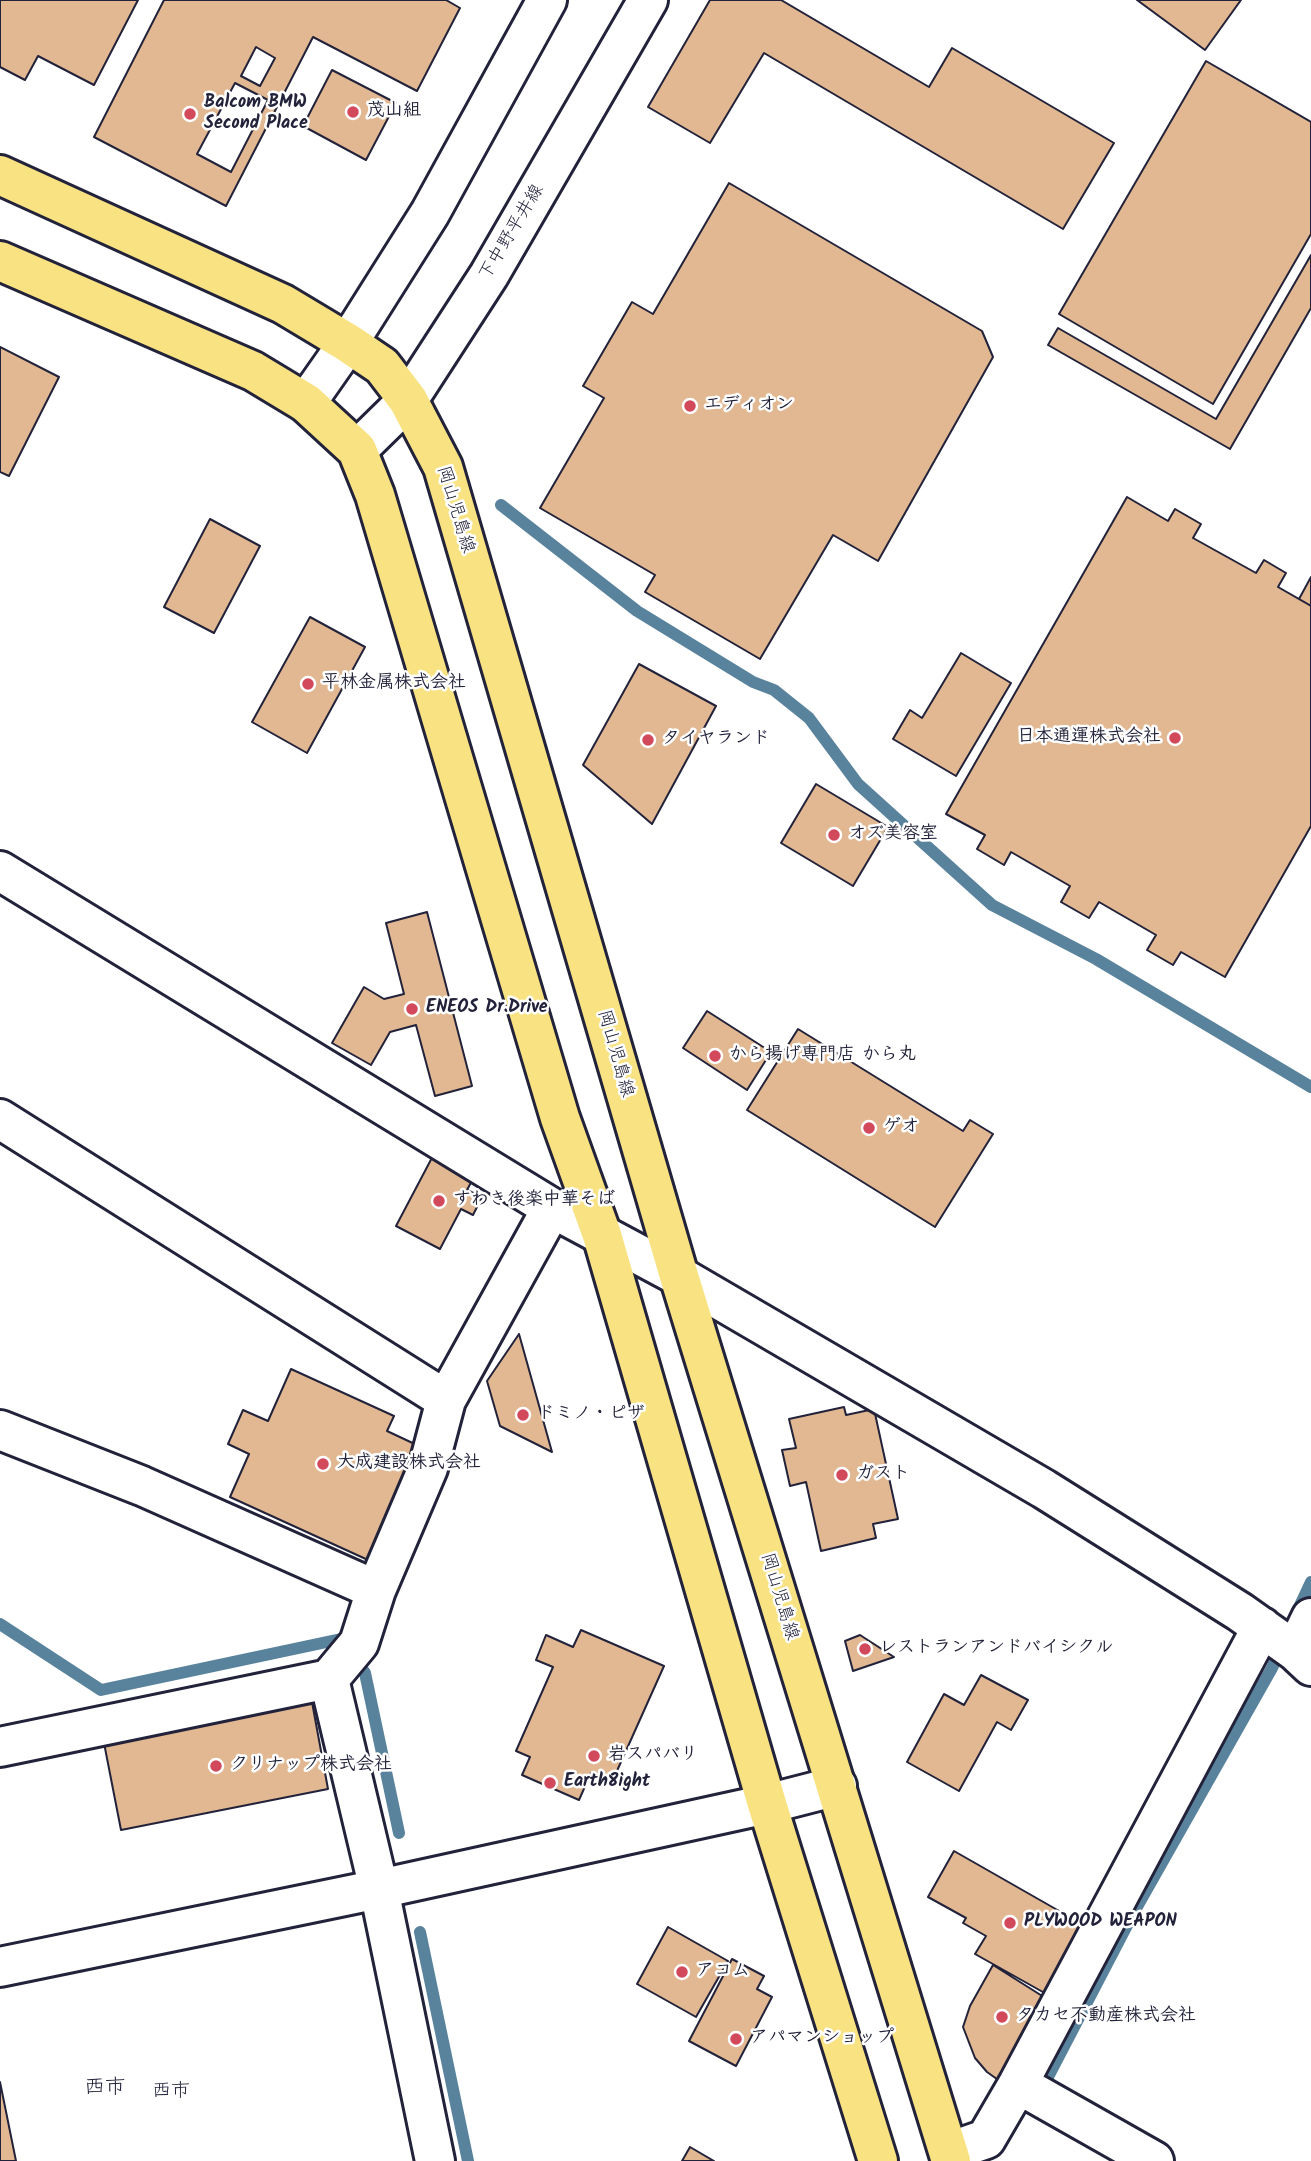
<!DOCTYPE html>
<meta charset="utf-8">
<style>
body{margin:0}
canvas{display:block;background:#fff}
</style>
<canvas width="1311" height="2161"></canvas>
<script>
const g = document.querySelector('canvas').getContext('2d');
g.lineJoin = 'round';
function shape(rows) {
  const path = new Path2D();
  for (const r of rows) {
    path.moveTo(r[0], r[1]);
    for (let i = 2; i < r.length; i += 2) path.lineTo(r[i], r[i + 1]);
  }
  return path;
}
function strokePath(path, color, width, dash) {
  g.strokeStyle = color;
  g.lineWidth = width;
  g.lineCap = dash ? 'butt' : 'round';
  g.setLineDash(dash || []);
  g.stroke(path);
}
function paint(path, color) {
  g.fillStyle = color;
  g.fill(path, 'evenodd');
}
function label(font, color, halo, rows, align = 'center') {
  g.font = font + ' Kalam,"Klee One",sans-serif';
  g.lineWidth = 5;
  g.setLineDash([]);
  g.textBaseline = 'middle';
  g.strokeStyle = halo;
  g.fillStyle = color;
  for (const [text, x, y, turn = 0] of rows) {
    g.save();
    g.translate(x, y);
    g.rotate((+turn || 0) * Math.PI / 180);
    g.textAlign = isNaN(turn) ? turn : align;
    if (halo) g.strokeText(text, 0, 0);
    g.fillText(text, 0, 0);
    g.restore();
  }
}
strokePath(shape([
 [501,505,637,611,753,682,774,690,809,718,858,784,992,905,1096,959,1311,1087],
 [1295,1616,1311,1582],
 [0,1624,101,1690,341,1639,365,1673,399,1833],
 [420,1932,468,2161],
 [1048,2077,1134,1912,1272,1668,1282,1646]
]), '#59839c', 12);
const building = shape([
 [0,0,138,0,94,85,38,56,25,80,0,67,0,0],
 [164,0,446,0,460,8,417,91,313,37,226,206,94,137,164,0],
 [710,0,781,0,929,87,952,48,1114,143,1063,229,764,53,710,143,648,107,710,0],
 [1137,0,1241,0,1205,50,1137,0],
 [256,47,275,58,260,86,241,76,256,47],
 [1206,61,1311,122,1311,234,1213,404,1059,314,1206,61],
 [332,70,396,103,366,160,303,126,332,70],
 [235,83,268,100,231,172,197,154,235,83],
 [729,183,982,331,993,357,878,561,833,535,760,659,645,592,655,575,540,508,604,398,583,386,632,302,653,314,729,183],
 [1311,255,1311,308,1230,449,1048,345,1058,328,1216,419,1311,255],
 [0,347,59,377,9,476,0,472,0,347],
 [1127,497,1168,521,1175,509,1201,524,1193,538,1256,573,1264,560,1286,573,1278,587,1311,606,1311,826,1225,977,1181,952,1173,965,1147,950,1156,935,1099,902,1089,918,1061,902,1070,886,1011,852,1004,865,977,849,985,835,946,814,1127,497],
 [210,519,260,546,214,633,164,607,210,519],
 [1311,577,1311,606,1299,599,1311,577],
 [310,617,365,647,307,753,252,722,310,617],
 [961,653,1011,683,956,776,893,739,910,710,922,718,961,653],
 [639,664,716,706,652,824,583,765,639,664],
 [816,784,888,827,853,886,781,843,816,784],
 [427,912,472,1086,435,1096,416,1025,390,1032,371,1065,332,1043,364,987,384,999,404,994,386,923,427,912],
 [707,1011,771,1052,747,1090,683,1048,707,1011],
 [798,1029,963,1131,970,1120,993,1134,935,1227,747,1110,798,1029],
 [435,1152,476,1173,467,1190,482,1197,473,1215,461,1209,440,1249,396,1226,435,1152],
 [519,1334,552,1452,500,1426,487,1381,519,1334],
 [291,1369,394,1416,387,1431,419,1446,368,1560,230,1497,249,1454,228,1444,243,1410,268,1421,291,1369],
 [844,1407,846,1415,874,1409,898,1519,873,1524,876,1538,821,1551,806,1482,790,1486,782,1450,796,1448,789,1419,844,1407],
 [581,1630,664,1666,612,1782,591,1773,579,1800,522,1775,530,1757,516,1751,553,1667,536,1660,546,1635,573,1647,581,1630],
 [860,1635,894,1657,853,1671,845,1641,860,1635],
 [981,1675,1028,1700,1011,1730,997,1722,959,1791,907,1762,944,1694,964,1705,981,1675],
 [312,1702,328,1789,121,1830,104,1743,312,1702],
 [954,1851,1089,1928,1050,1996,975,1954,986,1936,963,1923,966,1918,928,1897,954,1851],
 [668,1927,728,1961,696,2017,637,1984,668,1927],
 [732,1959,764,1976,757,1989,772,1997,736,2066,689,2041,732,1959],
 [993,1965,1047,1999,1001,2082,987,2072,975,2058,963,2027,970,2006,993,1965],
 [0,2082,16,2161,0,2161,0,2082],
 [690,2147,714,2161,682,2161,690,2147]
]);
paint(building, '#e1b891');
strokePath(building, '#22223b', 2);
const street = shape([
 [0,871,552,1208,679,1276,1044,1489,1240,1612,1295,1651,1311,1666],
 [0,1119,446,1400],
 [0,1430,142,1486,376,1590],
 [1295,1651,1311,1618],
 [329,1679,379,1889,435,2161],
 [0,1747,329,1679,359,1643,376,1590,428,1468,446,1400,552,1208],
 [1018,2084,1154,2161],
 [949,2152,986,2139,1018,2084,1262,1627]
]);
const secondary = shape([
 [306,403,348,343,430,213,547,0],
 [357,450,408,400,489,275,648,0],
 [0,1967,379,1889,767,1804,837,1786]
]);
const primary = shape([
 [0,175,283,304,348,343,382,366,408,400,443,467,679,1276,951,2161],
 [0,261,253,371,306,403,357,450,375,495,560,1118,602,1235,767,1804,878,2161]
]);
strokePath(street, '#22223b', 44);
strokePath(secondary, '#22223b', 44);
strokePath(primary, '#22223b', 44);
strokePath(street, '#fff', 38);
strokePath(secondary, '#fff', 38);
strokePath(primary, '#f8e281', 38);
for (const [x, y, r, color] of [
 [353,112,7,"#d1495b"],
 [190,114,7,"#d1495b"],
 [690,406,7,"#d1495b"],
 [308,684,7,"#d1495b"],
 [1175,738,7,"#d1495b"],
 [648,740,7,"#d1495b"],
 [834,835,7,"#d1495b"],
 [412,1009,7,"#d1495b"],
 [715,1056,7,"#d1495b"],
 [869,1128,7,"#d1495b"],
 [439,1201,7,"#d1495b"],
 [523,1415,7,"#d1495b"],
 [323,1464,7,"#d1495b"],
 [842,1475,7,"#d1495b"],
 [865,1649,7,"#d1495b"],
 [594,1756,7,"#d1495b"],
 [216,1766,7,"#d1495b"],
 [550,1783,7,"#d1495b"],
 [1010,1923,7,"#d1495b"],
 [682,1972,7,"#d1495b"],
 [1002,2017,7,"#d1495b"],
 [736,2039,7,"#d1495b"]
]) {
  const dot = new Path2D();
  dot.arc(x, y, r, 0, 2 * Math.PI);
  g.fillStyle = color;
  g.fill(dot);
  strokePath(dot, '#fff', 2.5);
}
label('bold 18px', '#22223b', '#fff', [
 ["Balcom BMW",204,104],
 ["Second Place",204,125],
 ["茂山組",367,112],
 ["エディオン",704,406],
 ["平林金属株式会社",322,684],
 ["日本通運株式会社",1161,738,"right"],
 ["タイヤランド",662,740],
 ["オズ美容室",848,835],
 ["ENEOS Dr.Drive",426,1009],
 ["から揚げ専門店 から丸",729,1056],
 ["ゲオ",883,1128],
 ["すわき後楽中華そば",453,1201],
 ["ドミノ・ピザ",537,1415],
 ["大成建設株式会社",337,1464],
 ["ガスト",856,1475],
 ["レストランアンドバイシクル",879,1649],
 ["岩スパバリ",608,1756],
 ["クリナップ株式会社",230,1766],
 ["Earth8ight",564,1783],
 ["PLYWOOD WEAPON",1024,1923],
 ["アコム",696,1972],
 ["タカセ不動産株式会社",1016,2017],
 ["アパマンショップ",750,2039]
], 'left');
label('18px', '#22223b', '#fff', [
 ["下中野平井線",513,233,-59],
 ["岡山児島線",454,510,73],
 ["岡山児島線",614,1054,74],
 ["岡山児島線",778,1597,73]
]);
label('19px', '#22223b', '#fff', [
 ["西市",171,2093]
]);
label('21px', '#22223b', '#fff', [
 ["西市",105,2089]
]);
</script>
